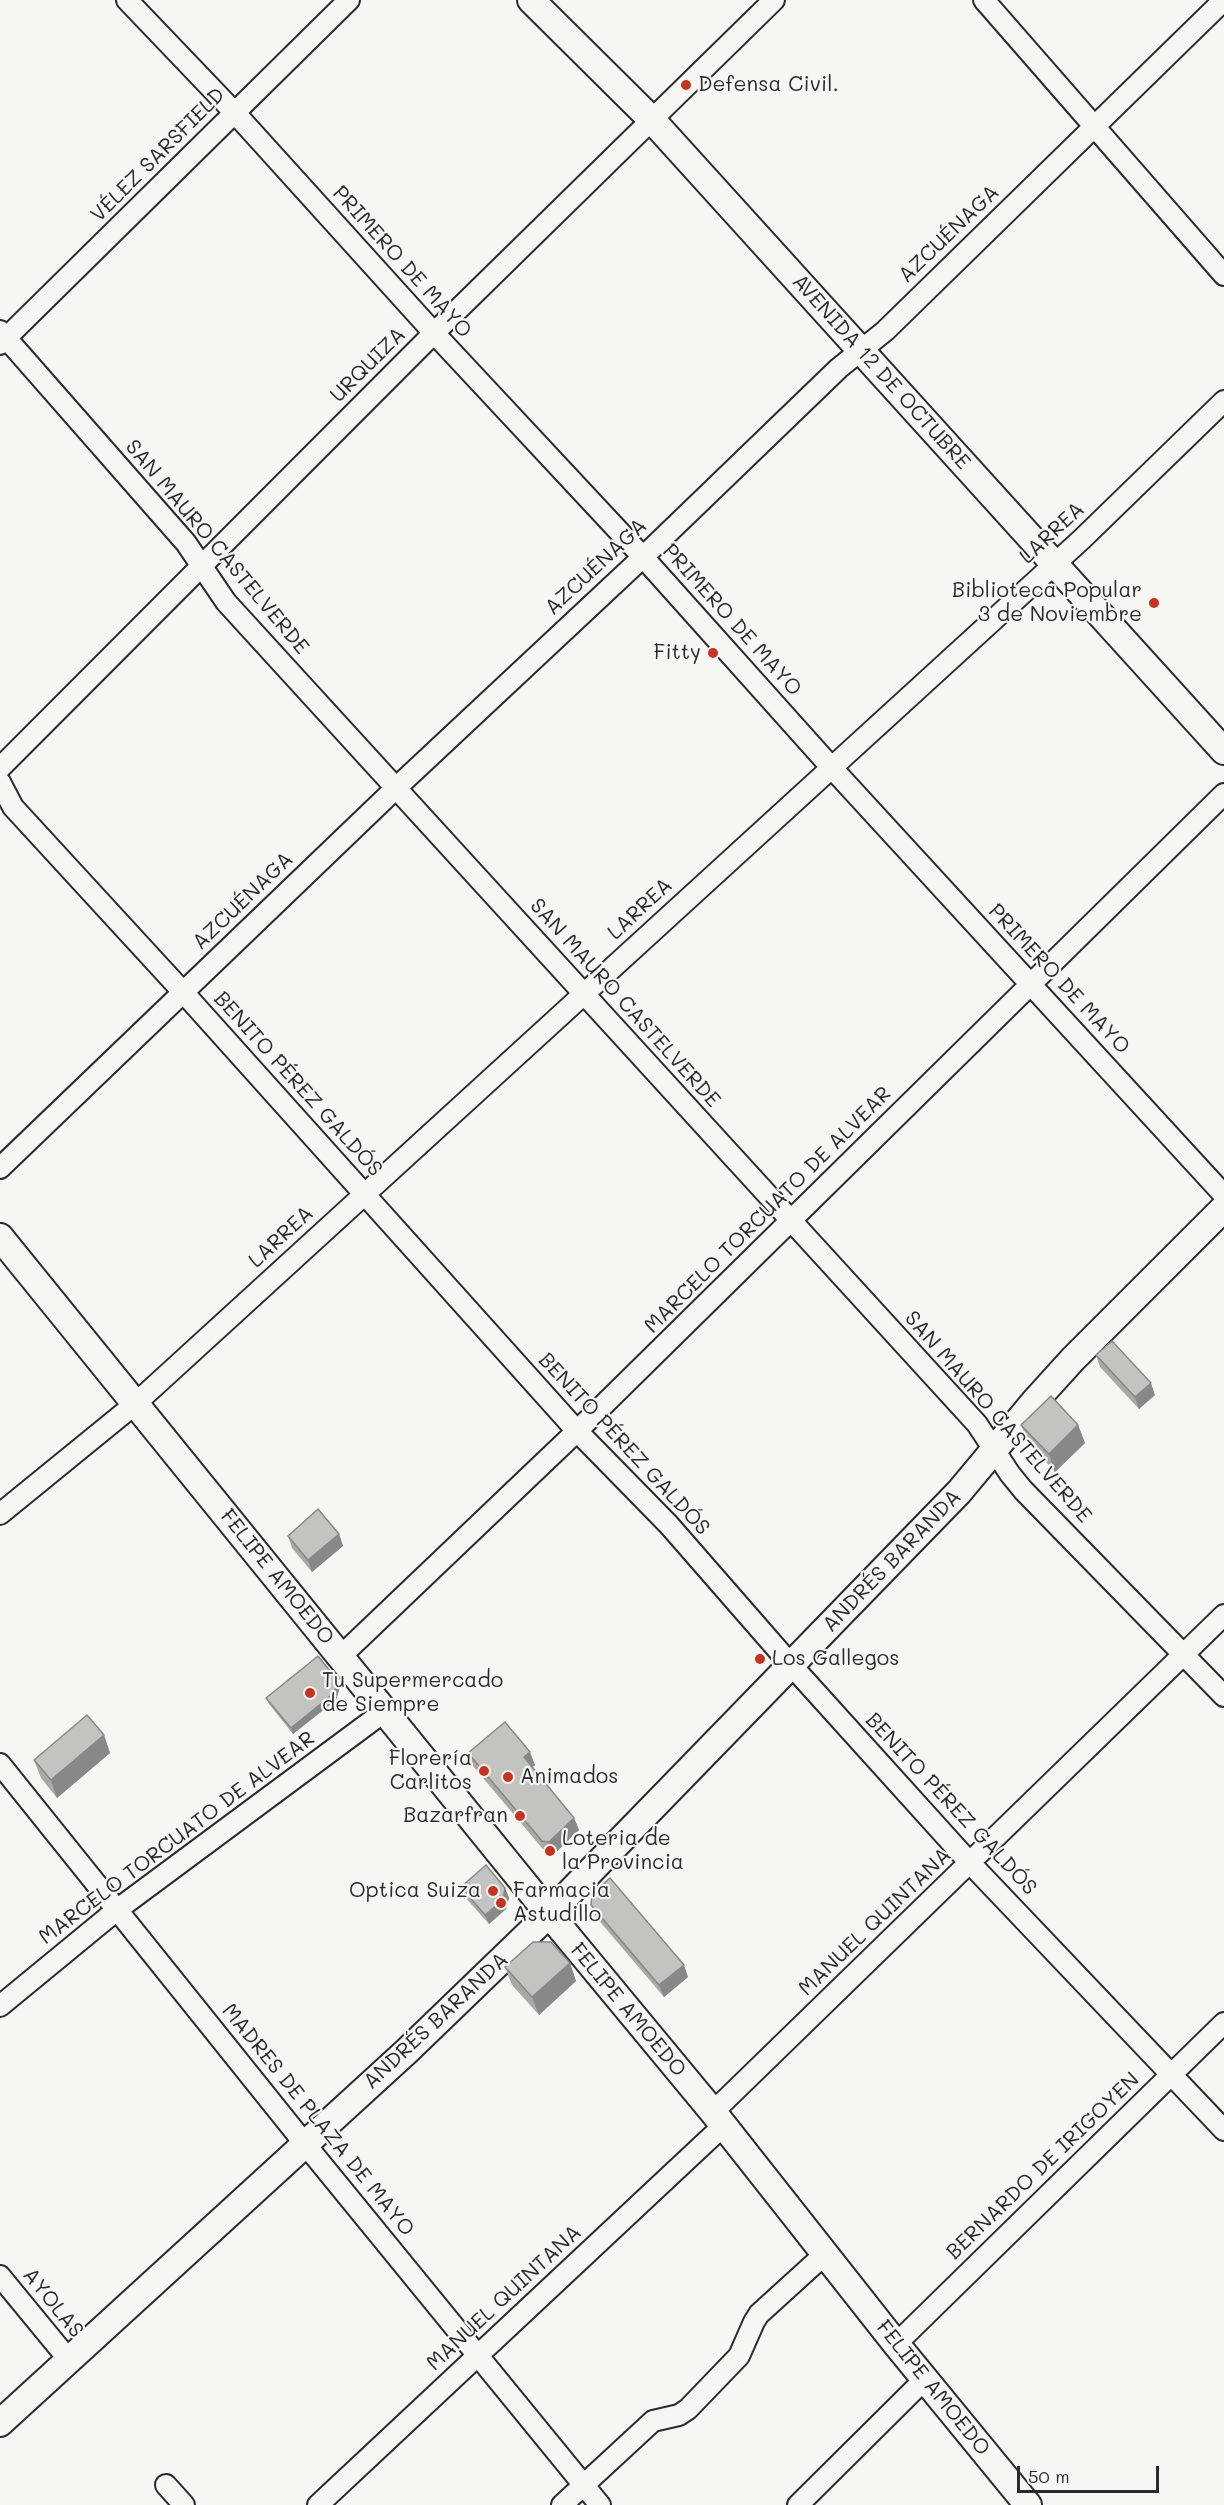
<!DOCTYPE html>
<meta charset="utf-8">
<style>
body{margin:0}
#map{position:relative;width:1224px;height:2505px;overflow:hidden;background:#f6f6f2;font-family:Mali,sans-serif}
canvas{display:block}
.scale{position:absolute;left:1017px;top:2466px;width:142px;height:27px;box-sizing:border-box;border:3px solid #2b2b2b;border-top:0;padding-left:8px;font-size:18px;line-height:21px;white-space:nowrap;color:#2b2b2b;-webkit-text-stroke:4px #f6f6f2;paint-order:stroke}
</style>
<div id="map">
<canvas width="1224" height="2505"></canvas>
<div class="scale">50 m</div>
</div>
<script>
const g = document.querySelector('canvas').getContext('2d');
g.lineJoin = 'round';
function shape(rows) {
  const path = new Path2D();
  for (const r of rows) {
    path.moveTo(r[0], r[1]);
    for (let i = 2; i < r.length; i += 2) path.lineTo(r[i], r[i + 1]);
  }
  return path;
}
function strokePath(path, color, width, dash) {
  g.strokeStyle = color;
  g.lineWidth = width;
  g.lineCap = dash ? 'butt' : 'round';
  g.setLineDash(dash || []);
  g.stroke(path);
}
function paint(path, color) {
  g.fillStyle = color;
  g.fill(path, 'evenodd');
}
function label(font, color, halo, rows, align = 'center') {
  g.font = font + ' Mali,sans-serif';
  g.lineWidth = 4.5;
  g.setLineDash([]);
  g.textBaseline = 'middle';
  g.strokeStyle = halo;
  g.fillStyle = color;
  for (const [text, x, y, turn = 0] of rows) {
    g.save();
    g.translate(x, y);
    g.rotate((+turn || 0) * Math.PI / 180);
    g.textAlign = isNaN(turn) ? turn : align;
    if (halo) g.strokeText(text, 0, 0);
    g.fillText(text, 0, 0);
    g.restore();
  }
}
const minor = shape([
 [127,0,235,113,434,333,643,557,831,767,1224,1195],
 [984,0,1224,275],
 [0,331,186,543,226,602,977,1424,1010,1474,1023,1490,1224,1696],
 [0,344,349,0],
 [0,768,434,333,774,0],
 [0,782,13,807,183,992,577,1431,669,1525,792,1666,970,1863,1224,2130],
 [0,1168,396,788,643,557,839,368,885,331,1224,0],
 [0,1514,135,1404,1082,539,1224,401],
 [341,1656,577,1431,1224,794],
 [0,1764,305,2144,600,2505],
 [0,2006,118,1909,385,1711],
 [713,2112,1224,1615],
 [0,2276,69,2360],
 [896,2344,1224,2023],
 [166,2485,184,2505],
 [318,2505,723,2126],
 [562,2505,653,2421,679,2415,688,2409,739,2356,754,2322,759,2314,825,2254],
 [798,2505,925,2379]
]);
const major = shape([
 [531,0,652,120,1224,751],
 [0,1237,549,1914,713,2112,896,2344,1028,2505],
 [0,2423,407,2051,549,1914,959,1492,1034,1402,1073,1359,1224,1208]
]);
strokePath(minor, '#2b2b2b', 24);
strokePath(major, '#2b2b2b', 30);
strokePath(minor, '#f6f6f2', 20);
strokePath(major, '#f6f6f2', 26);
paint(shape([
 [1096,1355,1155,1395,1139,1409,1100,1367],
 [1021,1425,1078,1425,1085,1443,1055,1472,1028,1442],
 [339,1534,343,1546,312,1572,292,1548,288,1536],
 [338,1681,340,1687,336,1700,293,1734,269,1704,266,1698],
 [104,1735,110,1753,57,1798,41,1778,34,1760],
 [468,1753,535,1765,532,1767,574,1818,579,1830,553,1855,547,1854,473,1766],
 [461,1887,505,1888,509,1898,506,1909,489,1924,464,1896],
 [591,1905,688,1977,664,1997,596,1917],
 [570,1963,576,1981,539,2015,512,1985,505,1967]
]), '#a8a8a5');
paint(shape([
 [1151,1383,1155,1395,1139,1409,1135,1397],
 [1078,1425,1085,1443,1055,1472,1049,1454],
 [339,1534,343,1546,312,1572,308,1560],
 [338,1681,340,1687,336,1700,293,1734,291,1728],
 [104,1735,110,1753,57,1798,51,1780],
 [530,1752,535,1765,529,1770,524,1757],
 [574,1818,579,1830,553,1855,549,1842],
 [505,1888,509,1898,506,1909,489,1924,485,1915],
 [570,1963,576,1981,539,2015,532,1997],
 [684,1965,688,1977,664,1997,659,1985]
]), '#888886');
const building = shape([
 [1112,1341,1151,1383,1135,1397,1096,1355,1112,1341],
 [1051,1396,1078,1425,1049,1454,1021,1425,1051,1396],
 [318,1509,339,1534,308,1560,288,1536,318,1509],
 [318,1656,338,1681,334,1693,291,1728,266,1698,318,1656],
 [87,1715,104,1735,51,1780,34,1760,87,1715],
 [505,1722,530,1752,524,1757,574,1818,549,1842,542,1841,468,1753,505,1722],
 [486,1865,505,1888,503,1900,485,1915,461,1887,486,1865],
 [610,1878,684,1965,659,1985,591,1905,592,1894,610,1878],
 [533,1942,551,1942,570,1963,532,1997,505,1967,533,1942]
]);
paint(building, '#c3c3c0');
strokePath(building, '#888886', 1.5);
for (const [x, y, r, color] of [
 [686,85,6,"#c8321e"],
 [1154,603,6,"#c8321e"],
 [713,653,6,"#c8321e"],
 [760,1659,6,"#c8321e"],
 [310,1693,6,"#c8321e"],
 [484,1771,6,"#c8321e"],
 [508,1777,6,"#c8321e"],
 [520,1816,6,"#c8321e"],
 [550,1851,6,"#c8321e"],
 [493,1891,6,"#c8321e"],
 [501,1903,6,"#c8321e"]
]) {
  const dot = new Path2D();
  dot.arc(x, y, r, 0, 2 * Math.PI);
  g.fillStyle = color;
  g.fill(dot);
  strokePath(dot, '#f6f6f2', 2);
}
label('21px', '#2b2b2b', '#f6f6f2', [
 ["Defensa Civil.",698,85],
 ["Biblioteca Popular",1142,591,"right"],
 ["3 de Noviembre",1142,615,"right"],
 ["Fitty",701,653,"right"],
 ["Los Gallegos",772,1659],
 ["Tu Supermercado",322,1681],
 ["de Siempre",322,1705],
 ["Florería",472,1759,"right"],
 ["Carlitos",472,1783,"right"],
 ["Animados",520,1777],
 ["Bazarfran",508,1816,"right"],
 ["Loteria de",562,1839],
 ["la Provincia",562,1863],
 ["Optica Suiza",481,1891,"right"],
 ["Farmacia",513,1891],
 ["Astudillo",513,1915]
], 'left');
label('21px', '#2b2b2b', '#f6f6f2', [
 ["VÉLEZ SARSFIELD",158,155,-45],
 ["AZCUÉNAGA",949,234,-44],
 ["PRIMERO DE MAYO",402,262,48],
 ["URQUIZA",368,365,-45],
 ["AVENIDA 12 DE OCTUBRE",881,372,48],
 ["LARREA",1052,533,-43],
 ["SAN MAURO CASTELVERDE",217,547,50],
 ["AZCUÉNAGA",596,567,-43],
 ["PRIMERO DE MAYO",732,620,48],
 ["AZCUÉNAGA",243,901,-44],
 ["LARREA",640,909,-43],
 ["PRIMERO DE MAYO",1059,979,47],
 ["SAN MAURO CASTELVERDE",625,1003,48],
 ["BENITO PÉREZ GALDÓS",298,1084,48],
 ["MARCELO TORCUATO DE ALVEAR",768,1210,-45],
 ["LARREA",281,1237,-43],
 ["SAN MAURO CASTELVERDE",998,1417,49],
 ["BENITO PÉREZ GALDÓS",624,1444,47],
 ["ANDRÉS BARANDA",892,1561,-46],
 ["FELIPE AMOEDO",277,1577,51],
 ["BENITO PÉREZ GALDÓS",951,1804,47],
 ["MARCELO TORCUATO DE ALVEAR",177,1838,-37],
 ["MANUEL QUINTANA",875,1922,-44],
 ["FELIPE AMOEDO",628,2010,50],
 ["ANDRÉS BARANDA",436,2021,-43],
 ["MADRES DE PLAZA DE MAYO",318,2120,51],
 ["BERNARDO DE IRIGOYEN",1043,2166,-44],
 ["MANUEL QUINTANA",504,2298,-43],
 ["AYOLAS",53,2303,51],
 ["FELIPE AMOEDO",933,2388,51]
]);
</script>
